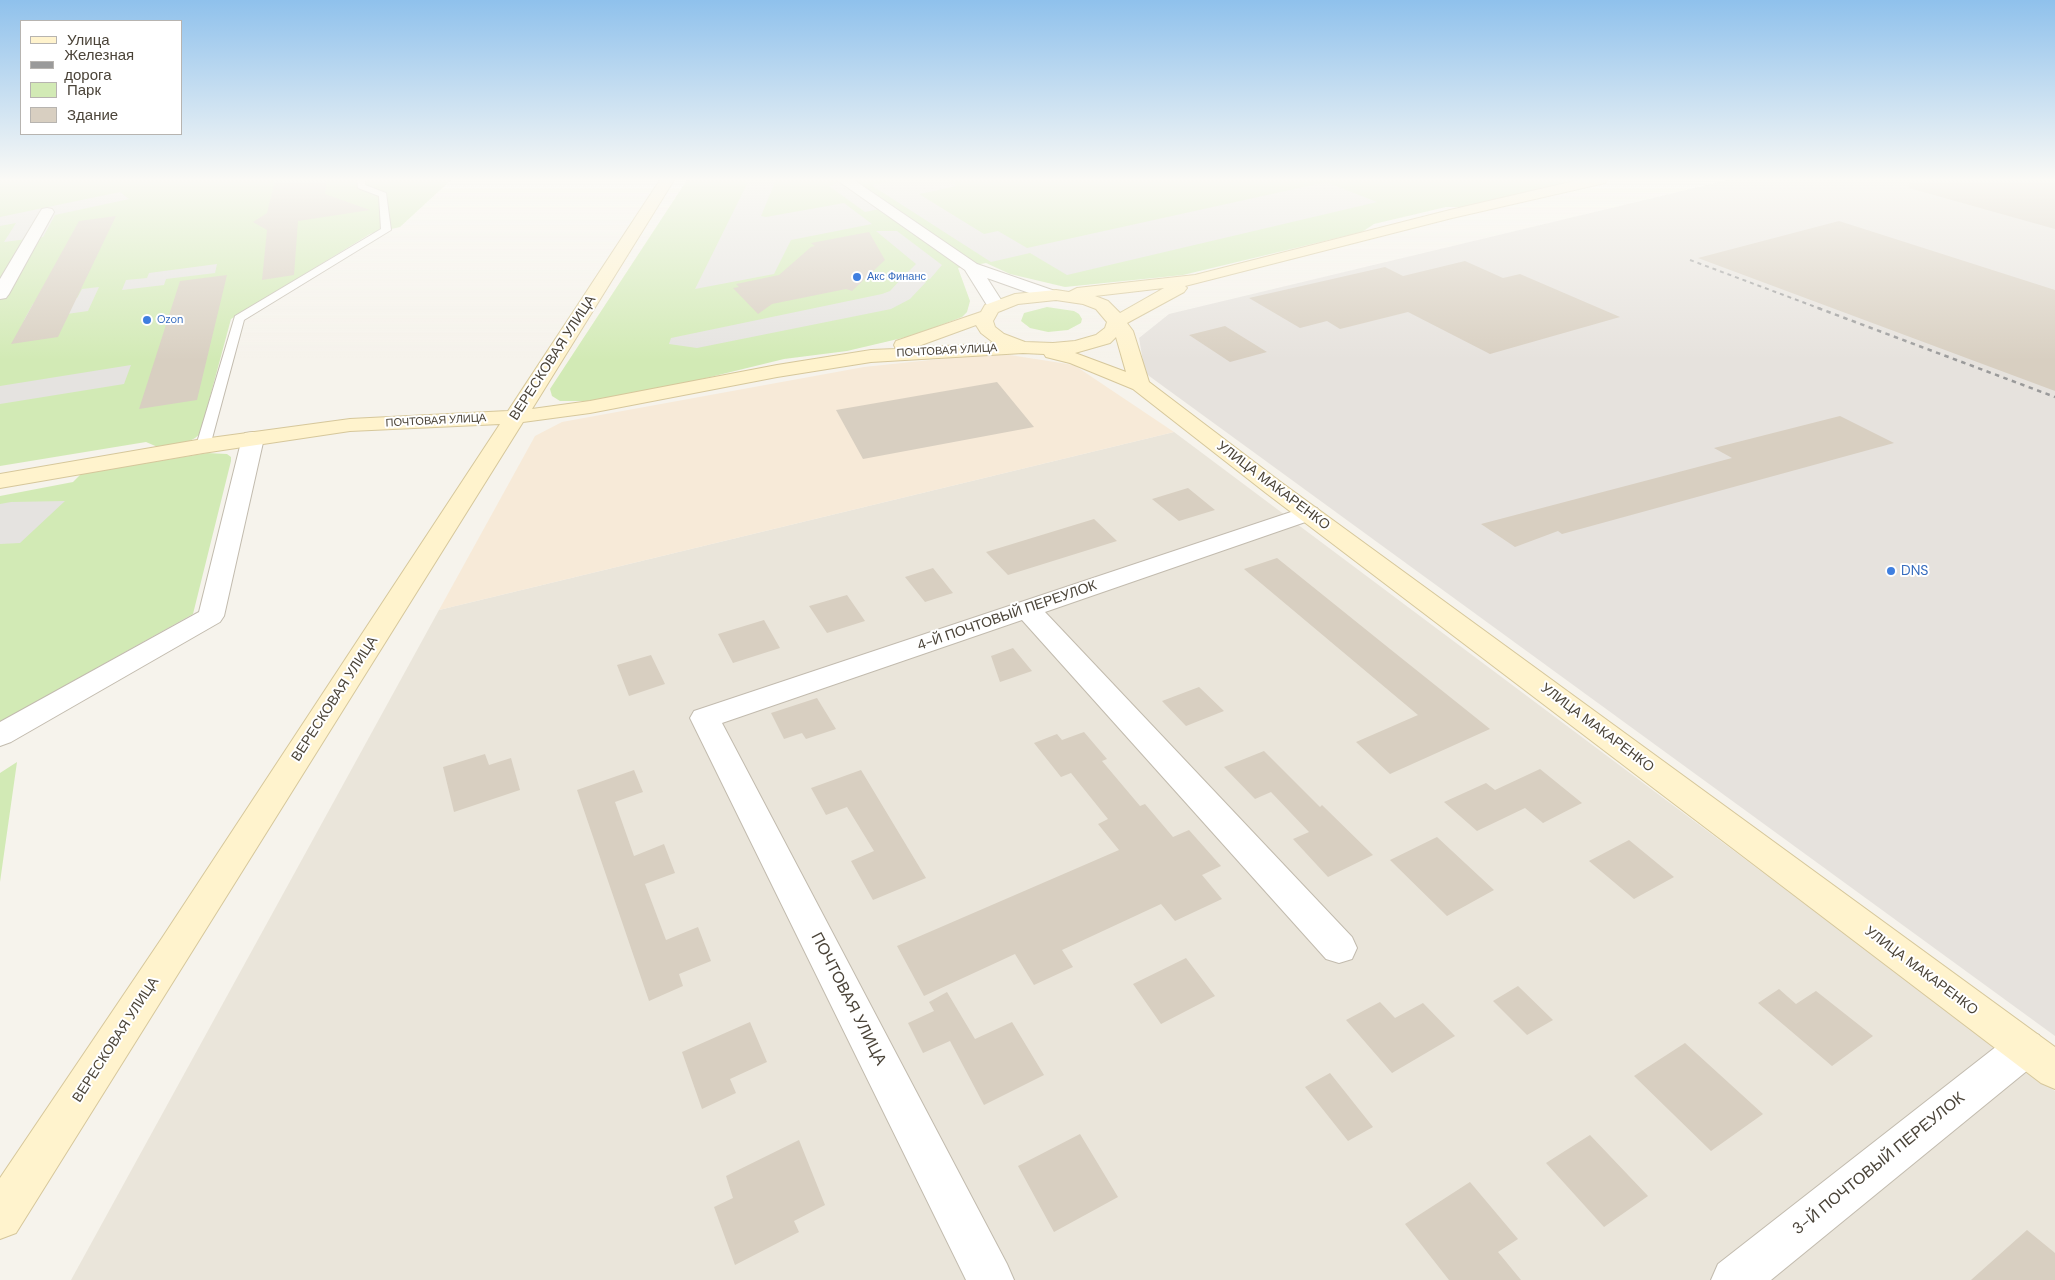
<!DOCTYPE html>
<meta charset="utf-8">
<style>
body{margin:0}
#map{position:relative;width:2055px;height:1280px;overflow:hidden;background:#f6f3ec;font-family:"DM Sans",sans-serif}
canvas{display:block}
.legend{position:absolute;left:20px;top:20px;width:162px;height:115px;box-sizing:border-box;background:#fff;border:1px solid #b7b4b0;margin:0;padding:6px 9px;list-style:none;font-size:15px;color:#4b4439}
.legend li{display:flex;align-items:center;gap:10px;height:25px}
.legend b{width:25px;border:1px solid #b7b4b0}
</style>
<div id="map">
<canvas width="2055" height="1280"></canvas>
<ul class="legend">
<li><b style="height:6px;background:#fff3cd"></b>Улица</li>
<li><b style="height:6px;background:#9a9a9a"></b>Железная дорога</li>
<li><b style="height:14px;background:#d2eab5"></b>Парк</li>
<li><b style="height:14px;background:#d8cfc1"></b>Здание</li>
</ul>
</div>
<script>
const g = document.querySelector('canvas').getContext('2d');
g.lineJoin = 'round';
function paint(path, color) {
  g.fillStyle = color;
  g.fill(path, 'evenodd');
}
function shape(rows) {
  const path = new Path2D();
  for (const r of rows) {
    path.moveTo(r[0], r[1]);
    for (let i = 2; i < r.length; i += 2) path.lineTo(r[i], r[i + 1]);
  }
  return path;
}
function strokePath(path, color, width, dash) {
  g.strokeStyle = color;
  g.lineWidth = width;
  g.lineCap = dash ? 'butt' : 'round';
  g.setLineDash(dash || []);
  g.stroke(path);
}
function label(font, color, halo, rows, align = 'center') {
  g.font = font + ' "DM Sans",sans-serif';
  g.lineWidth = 4;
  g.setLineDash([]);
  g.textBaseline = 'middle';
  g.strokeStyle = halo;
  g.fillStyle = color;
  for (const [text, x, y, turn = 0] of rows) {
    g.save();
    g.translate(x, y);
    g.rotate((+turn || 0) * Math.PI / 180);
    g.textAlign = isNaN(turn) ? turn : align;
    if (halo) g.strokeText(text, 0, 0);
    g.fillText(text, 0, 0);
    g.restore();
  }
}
paint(shape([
 [1174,432,2055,1091,2055,1280,71,1280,439,610]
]), '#eae5da');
paint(shape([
 [997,353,1074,365,1174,432,439,610,535,436,562,422,864,367]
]), '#f7ead8');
paint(shape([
 [1728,180,2055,180,2055,1036,1145,373,1139,338,1169,314]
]), '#e6e2dd');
paint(shape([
 [0,180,451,180,400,227,370,234,231,319,200,434,195,438,186,443,160,448,146,442,0,466],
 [687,180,1583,180,1462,207,1446,207,1374,224,1362,232,1183,275,1065,287,1010,274,986,263,958,268,970,301,967,312,962,317,915,335,847,351,784,359,698,380,589,401,560,401,552,396,550,389],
 [1047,307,1074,311,1079,314,1082,319,1081,323,1068,330,1048,332,1030,328,1021,321,1024,313],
 [207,453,227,454,231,457,231,461,193,614,0,722,0,496,73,482,81,474],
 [17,762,0,882,0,773]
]), '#d2eab5');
paint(shape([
 [749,180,776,180,761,216,766,217,844,203,872,224,791,240,774,274,695,289],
 [899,180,947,180,957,186,919,194,984,234,998,231,1027,248,1326,182,1377,202,1067,275,1030,253,991,262,871,185],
 [839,182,879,209,865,212,829,186],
 [120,192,129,199,55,215,43,237,4,242,16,223,0,226,0,217],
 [876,231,897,231,942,265,930,279,904,276,916,264],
 [217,264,215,273,166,279,164,285,122,290,126,280,147,278,149,273],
 [901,279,926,282,910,299,891,309,697,348,669,344,671,338,882,294,890,291],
 [99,287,88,311,24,320,33,304,77,298,82,289],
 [131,365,124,384,0,404,0,386],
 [65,501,20,543,0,544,0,504,11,502]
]), '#e5e3e0');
paint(shape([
 [275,180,327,180,325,194,370,210,298,221,294,275,262,280,267,230,253,222,267,213],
 [1910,180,2055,180,2055,229,1909,188],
 [116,216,58,337,11,344,79,221],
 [1839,221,2055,290,2055,391,1698,258],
 [869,232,885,260,852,291,846,289,772,304,758,314,733,288,739,287,736,284,779,275,811,247,815,246,811,243],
 [1465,261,1503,278,1520,274,1620,317,1490,354,1408,312,1340,329,1327,321,1300,328,1249,298,1385,267,1403,276],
 [227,275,197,400,139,409,180,281],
 [1225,326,1267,352,1230,362,1189,335],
 [997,382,1034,427,863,459,836,410],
 [1840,416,1894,443,1562,534,1558,531,1515,547,1481,524,1732,458,1714,448],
 [1188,488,1215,510,1179,521,1152,499],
 [1094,519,1117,541,1008,575,986,552],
 [1277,558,1390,649,1490,729,1390,774,1356,742,1418,715,1244,569],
 [933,568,953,593,925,602,905,577],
 [847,595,865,621,827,633,809,606],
 [764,620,780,648,733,663,718,634],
 [1013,648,1032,671,1000,682,991,656],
 [651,655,665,684,629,696,617,665],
 [1199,687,1224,711,1186,726,1162,701],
 [817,698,836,729,806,739,802,733,784,739,771,713],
 [1084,732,1107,759,1102,761,1140,806,1145,804,1173,837,1189,830,1221,866,1202,875,1222,899,1175,921,1161,904,1062,950,1073,967,1034,985,1015,954,924,996,897,946,1119,850,1098,824,1108,819,1071,773,1061,777,1034,743,1057,734,1062,740],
 [1264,751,1320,807,1322,805,1373,855,1328,877,1293,839,1309,832,1271,792,1255,799,1224,767],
 [485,754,489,765,511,758,520,790,454,812,443,767],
 [1540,769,1582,803,1543,823,1525,808,1477,831,1444,802,1486,783,1495,790],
 [634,770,643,792,615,802,634,856,664,844,675,873,645,884,666,940,698,927,711,961,679,974,683,986,649,1001,577,790],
 [861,770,926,878,873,900,851,861,874,851,847,807,826,815,811,788],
 [1437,837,1494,890,1447,916,1390,860],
 [1629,840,1674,877,1634,899,1589,861],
 [1186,958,1215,996,1161,1024,1133,984],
 [1518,986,1553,1020,1527,1035,1493,1001],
 [1779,989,1796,1004,1816,991,1873,1036,1832,1066,1758,1003],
 [947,992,975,1039,1012,1022,1044,1075,984,1105,950,1041,923,1053,908,1023,934,1011,929,1002],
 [1380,1002,1395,1018,1423,1003,1455,1036,1392,1073,1346,1020],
 [750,1022,767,1062,730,1079,736,1093,702,1109,682,1052],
 [1685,1043,1763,1114,1711,1151,1634,1076],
 [1330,1073,1373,1127,1348,1141,1305,1087],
 [1080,1134,1118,1197,1054,1232,1018,1166],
 [1590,1135,1648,1196,1604,1227,1546,1163],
 [799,1140,825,1205,794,1221,799,1232,735,1265,714,1207,733,1198,726,1176],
 [1470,1182,1518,1239,1498,1252,1521,1280,1449,1280,1405,1224],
 [2027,1230,2055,1253,2055,1280,1971,1280]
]), '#d8cfc1');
const lane = shape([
 [357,180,365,180,365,185,386,193,391,230,244,320,210,446,203,450,198,449,196,446,235,316,381,229,379,196,358,188,357,180]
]);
const street = shape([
 [837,180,854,180,977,264,1055,291,1058,295,1055,299,1049,300,987,278,1005,306,1002,310,996,311,990,310,965,270,837,180],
 [47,208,52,209,54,212,9,294,6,298,0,299,0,279,40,212,42,209,47,208],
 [253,432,261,433,264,438,224,616,220,622,11,742,0,746,0,722,199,612,242,438,245,433,253,432],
 [1309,506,1317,508,1321,513,1317,518,1045,612,1352,937,1357,948,1352,959,1339,963,1326,959,1022,620,722,723,1007,1264,1014,1280,966,1280,690,718,694,711,1309,506],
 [2025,1030,2039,1035,2045,1048,2039,1061,1771,1280,1711,1280,1718,1264,2011,1035,2025,1030]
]);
const secondary = shape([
 [660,180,674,180,532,409,590,401,777,365,871,350,896,349,894,345,896,341,981,312,985,305,1015,294,1056,290,1069,292,1077,288,1195,275,1450,210,1579,180,1607,180,1605,183,1452,218,1185,286,1187,288,1184,292,1127,323,1133,331,1149,382,1282,483,2055,1047,2055,1089,2041,1083,1266,493,1133,389,1070,363,1046,357,1044,354,1023,353,871,362,777,377,590,413,523,422,16,1233,0,1239,0,1178,162,938,500,424,350,431,203,453,0,488,0,474,203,439,350,419,508,411,660,180],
 [1164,288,1120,313,1108,301,1095,296,1164,288],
 [1056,300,1083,304,1096,309,1107,322,1105,328,1096,335,1075,341,1053,343,1025,342,1004,334,995,327,993,321,998,312,1018,304,1056,300],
 [976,325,981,333,994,343,913,348,976,325],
 [1116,337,1126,372,1075,353,1110,343,1116,337]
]);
strokePath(lane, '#c2bbae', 2);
strokePath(street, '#c2bbae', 2);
strokePath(secondary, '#d6c79b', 2);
paint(lane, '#fff');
paint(street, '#fff');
paint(secondary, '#fff3cd');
strokePath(shape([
 [1690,260,1821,309]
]), '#9a9a9a', 2, [4, 4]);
strokePath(shape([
 [1818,308,2055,397]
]), '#9a9a9a', 2.5, [4.5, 4.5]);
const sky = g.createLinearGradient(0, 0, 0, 360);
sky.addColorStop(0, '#8fc1ec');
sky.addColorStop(0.5, '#fbfaf6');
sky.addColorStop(1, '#fbfaf600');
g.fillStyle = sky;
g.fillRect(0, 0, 2055, 360);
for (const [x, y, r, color] of [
 [857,277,5,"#3f7fe0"],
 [147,320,5,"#3f7fe0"],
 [1891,571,5,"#3f7fe0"]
]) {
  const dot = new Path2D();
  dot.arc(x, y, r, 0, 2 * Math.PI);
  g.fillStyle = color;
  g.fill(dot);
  strokePath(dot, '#fff', 2);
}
label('11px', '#366cbe', '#fff', [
 ["Акс Финанс",867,277],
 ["Ozon",157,320]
], 'left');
label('11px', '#4b4439', '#fff', [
 ["ПОЧТОВАЯ УЛИЦА",947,351,-3],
 ["ПОЧТОВАЯ УЛИЦА",436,421,-3]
]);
label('14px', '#4b4439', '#fff', [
 ["ВЕРЕСКОВАЯ УЛИЦА",553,358,-57],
 ["УЛИЦА МАКАРЕНКО",1273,486,37],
 ["4-Й ПОЧТОВЫЙ ПЕРЕУЛОК",1007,616,-19],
 ["ВЕРЕСКОВАЯ УЛИЦА",335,699,-57],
 ["УЛИЦА МАКАРЕНКО",1597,728,37],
 ["УЛИЦА МАКАРЕНКО",1921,971,37],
 ["ВЕРЕСКОВАЯ УЛИЦА",116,1040,-57]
]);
label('14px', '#366cbe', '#fff', [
 ["DNS",1901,571]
], 'left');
label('16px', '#4b4439', '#fff', [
 ["ПОЧТОВАЯ УЛИЦА",848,999,63],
 ["3-Й ПОЧТОВЫЙ ПЕРЕУЛОК",1879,1164,-39]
]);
</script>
